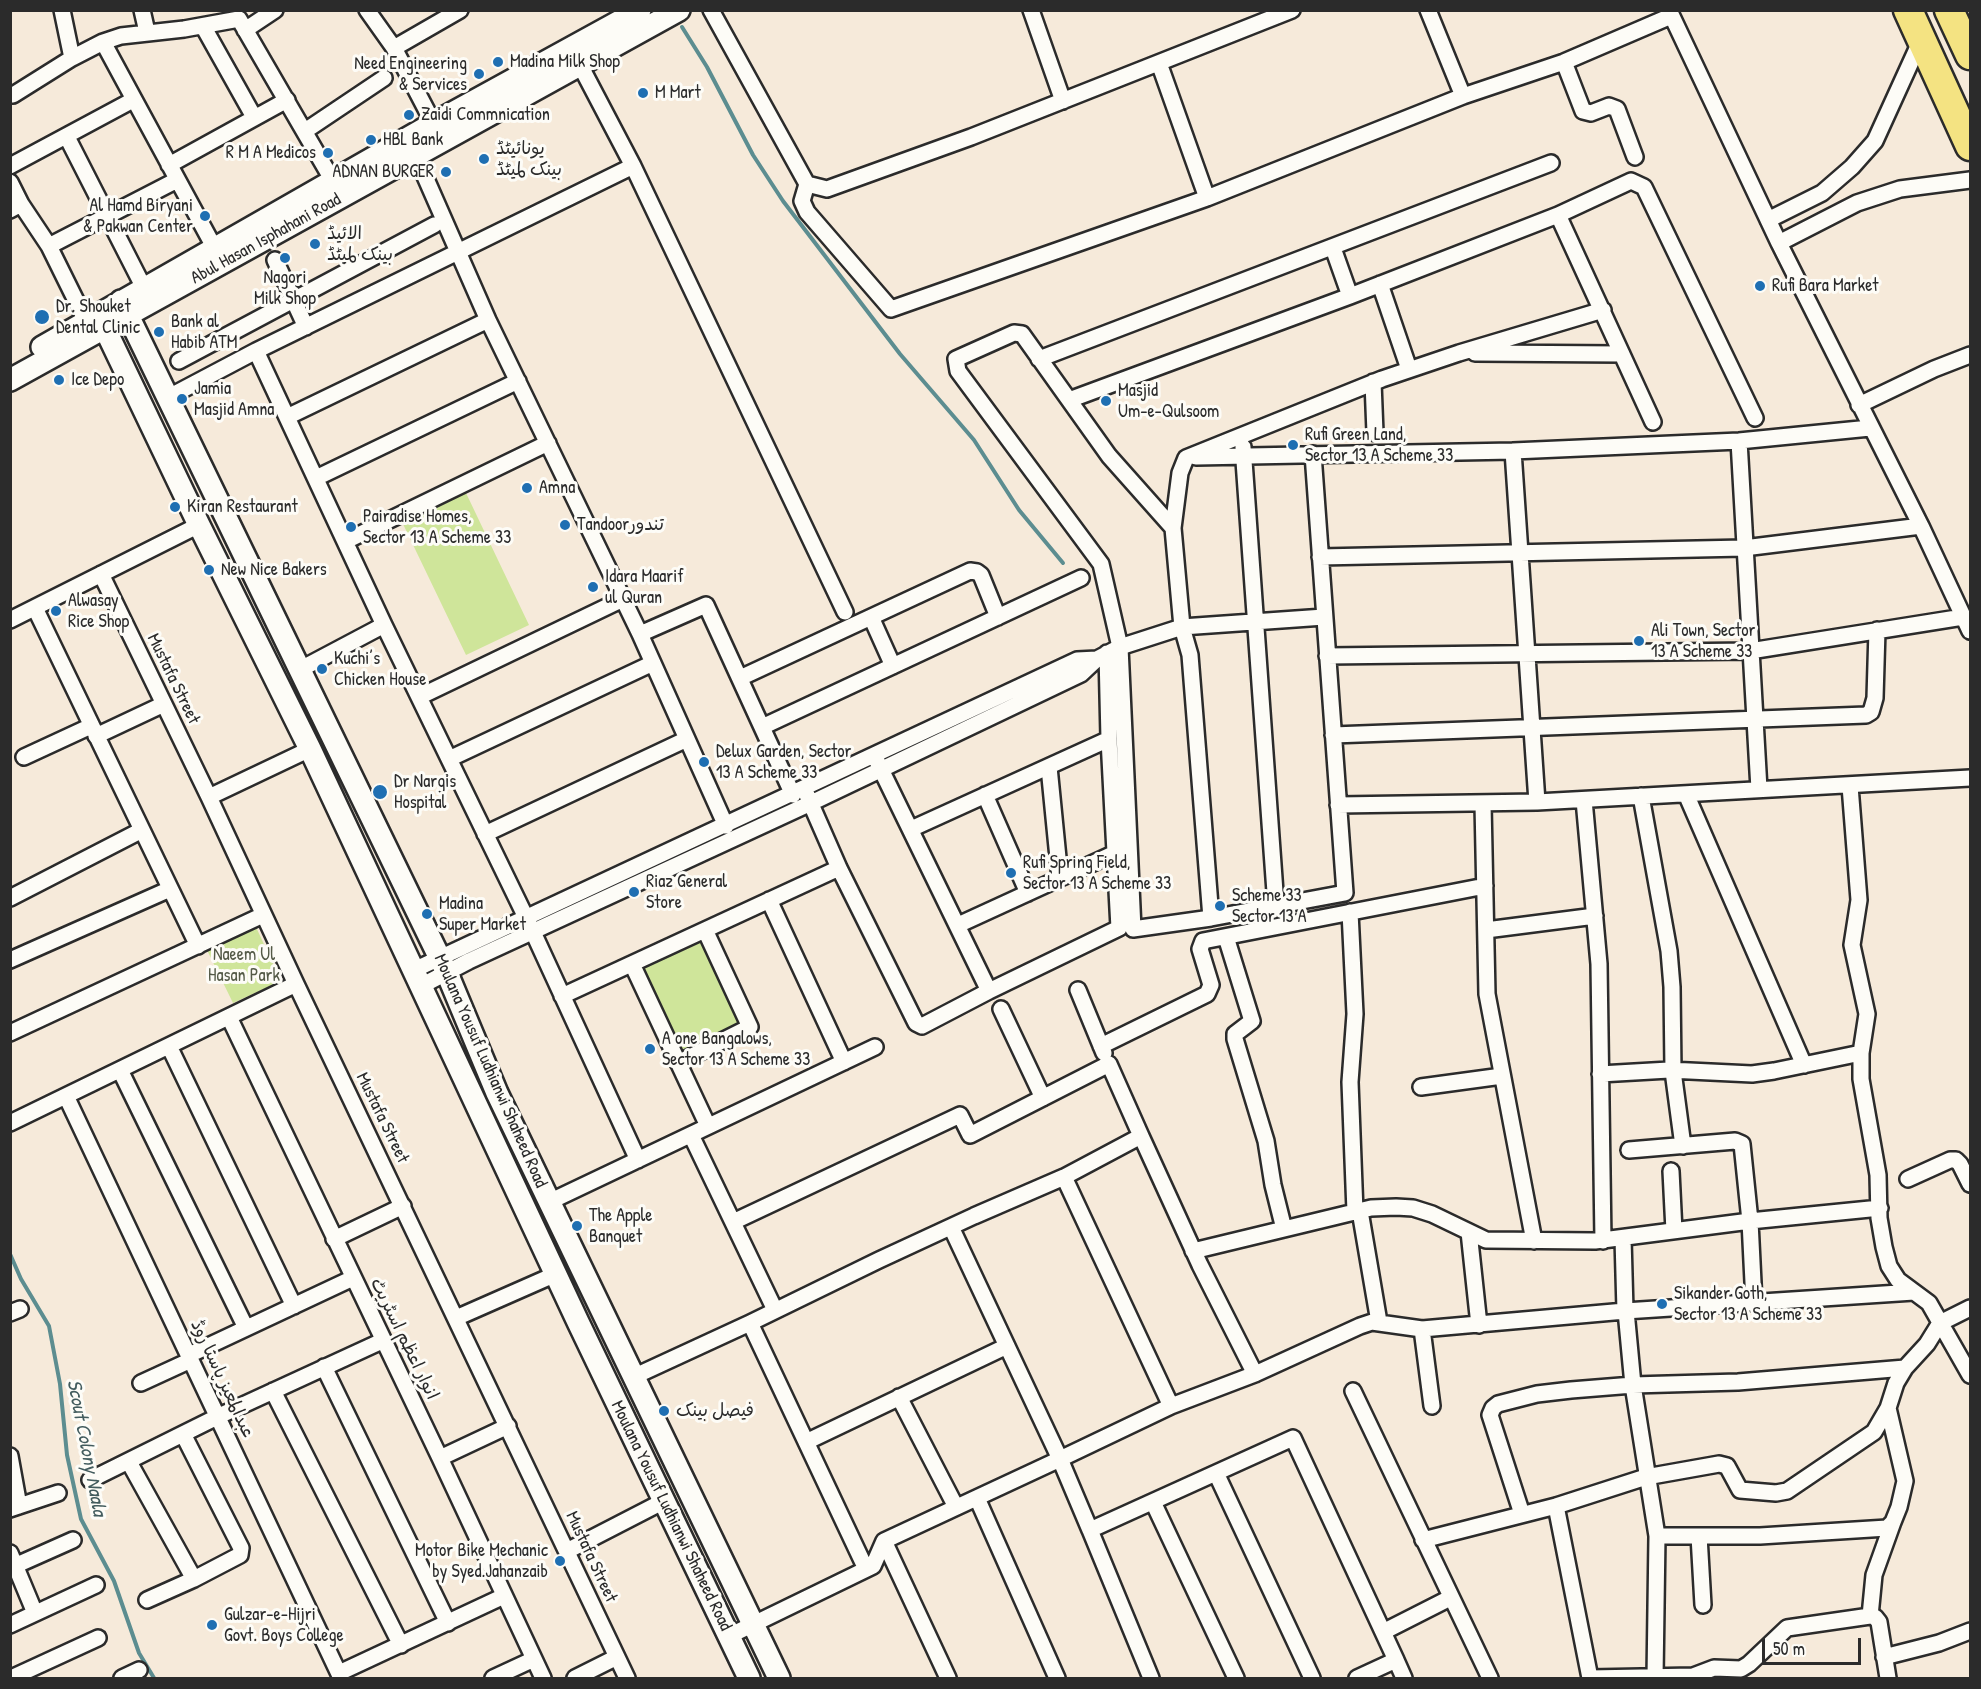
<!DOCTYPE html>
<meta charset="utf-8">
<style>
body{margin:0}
#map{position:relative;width:1981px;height:1689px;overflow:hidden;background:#f6eada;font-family:"Patrick Hand",sans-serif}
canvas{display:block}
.frame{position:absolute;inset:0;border:12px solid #2b2b2b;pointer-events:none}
.scale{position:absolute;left:1762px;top:1638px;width:99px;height:27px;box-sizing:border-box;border:3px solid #2b2b2b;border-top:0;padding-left:8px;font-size:18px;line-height:21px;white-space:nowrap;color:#2b2b2b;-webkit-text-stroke:4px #fdfcf7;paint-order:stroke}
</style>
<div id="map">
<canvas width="1981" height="1689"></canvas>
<div class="frame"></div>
<div class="scale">50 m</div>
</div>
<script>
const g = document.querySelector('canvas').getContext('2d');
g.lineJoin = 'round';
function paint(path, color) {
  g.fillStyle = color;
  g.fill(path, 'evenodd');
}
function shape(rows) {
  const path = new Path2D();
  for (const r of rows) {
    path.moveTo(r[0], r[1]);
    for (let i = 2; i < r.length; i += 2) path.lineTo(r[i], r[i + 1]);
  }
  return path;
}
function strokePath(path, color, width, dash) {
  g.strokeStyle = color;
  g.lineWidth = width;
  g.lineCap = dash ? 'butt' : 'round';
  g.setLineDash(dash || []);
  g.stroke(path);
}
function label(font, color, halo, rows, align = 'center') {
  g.font = font + ' "Patrick Hand","Playpen Sans Arabic",sans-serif';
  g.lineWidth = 6;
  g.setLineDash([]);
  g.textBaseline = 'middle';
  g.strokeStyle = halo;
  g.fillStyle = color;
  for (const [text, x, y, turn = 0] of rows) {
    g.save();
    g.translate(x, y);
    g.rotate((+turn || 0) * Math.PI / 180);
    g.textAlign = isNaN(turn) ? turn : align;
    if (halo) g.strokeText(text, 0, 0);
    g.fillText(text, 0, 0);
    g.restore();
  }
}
paint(shape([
 [466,493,529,625,466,655,403,524],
 [256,927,281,981,233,1003,207,950],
 [699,939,740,1024,680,1053,640,969]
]), '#cfe59a');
strokePath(shape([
 [682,27,707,67,753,155,783,201,900,354,974,440,1019,510,1063,563],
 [10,1254,21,1279,49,1326,60,1384,67,1455,81,1519,114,1581,139,1653,154,1678]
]), '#5c8d90', 4);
const street = shape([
 [62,10,72,58],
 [142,10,147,32],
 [367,10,394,48,438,132],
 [711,10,807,184,827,189,971,137,1292,10],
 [1031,10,1063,101],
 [1428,10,1463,96],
 [1669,10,1779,243,1921,526,1970,631],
 [203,26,254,117],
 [245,30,275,10],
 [103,42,214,247],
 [394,48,460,10],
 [1564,62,1583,111,1591,113,1609,106,1617,109,1635,157],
 [1159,63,1207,198],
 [580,65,633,166,845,612],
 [10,95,13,95,72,58,103,42,121,36,184,29,239,19,333,181],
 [305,131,384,78],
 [67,137,144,288],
 [416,156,488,320,640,634,726,826],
 [169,165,287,100],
 [10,166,133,100],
 [10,182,21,204],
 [807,184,802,201,807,212,891,309,1207,198,1463,96,1564,62,1671,16],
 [10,210,21,204,49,246,86,321],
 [1558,215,1653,422],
 [1768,220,1822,193,1852,167,1875,141,1921,40],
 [1779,243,1857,203,1900,189,1970,180],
 [49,246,177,180],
 [1333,248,1350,296],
 [275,260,306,327],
 [1380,284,1409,369],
 [256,351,384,625,533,932,638,1160],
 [1475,353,1622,354],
 [1039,359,1551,163],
 [179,361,434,225],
 [1373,382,1375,433],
 [167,398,256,351,633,166],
 [1069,400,1350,296,1558,215,1631,181,1644,187,1755,418],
 [1859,405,1934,369,1970,355],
 [287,417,488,320],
 [1739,441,1759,789],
 [1243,447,1276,906],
 [1513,451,1537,802],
 [1196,457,1513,451,1739,441,1870,428],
 [316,478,518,381],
 [1173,528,1109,456,1022,334,1014,333,956,359,958,371,1101,564,1120,647,1133,929,1211,918,1345,893,1313,454],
 [346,541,548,443],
 [1320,557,1744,548,1921,526],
 [101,574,209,797,296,984,627,1678],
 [35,608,198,946],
 [871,617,893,666],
 [10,620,199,525],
 [640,634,706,605,793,795],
 [1107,653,1109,739],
 [1327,656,1750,651,1963,617],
 [299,670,384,625],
 [740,678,970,571,977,572,981,575,998,617],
 [419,697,623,599],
 [762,727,1081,578],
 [1333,735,1866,715,1871,712,1875,698,1877,630],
 [96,736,164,704],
 [874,755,989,991,1119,928,1109,739,911,829],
 [24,757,91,726],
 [449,759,653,663],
 [1049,767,1060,878],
 [1850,786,1859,900,1852,945,1867,1014,1861,1053,1861,1079,1878,1175,1879,1218,1884,1247,1889,1266,1898,1280,1929,1303,1970,1375],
 [1686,794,1804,1065],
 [807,795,839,868,916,1023,922,1026,989,991],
 [985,795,1028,893],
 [1641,796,1669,951,1672,987,1673,1071,1683,1146],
 [209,797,310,749],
 [1584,800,1599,964,1603,1241],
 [1483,804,1487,994,1534,1241],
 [1338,805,1537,802,1970,778],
 [485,834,687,739],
 [10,898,142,830],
 [769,900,844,1062],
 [1350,912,1355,1014,1350,1082,1355,1212],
 [1211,918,1190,655,1182,627,1173,528,1180,473,1186,458,1382,379,1459,353,1603,310],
 [958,925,1115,853],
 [1486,930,1595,916],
 [1226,937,1252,1021,1235,1034,1235,1039,1266,1141,1273,1185,1284,1229],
 [10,960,170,889],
 [632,964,708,1126],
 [414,970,1077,660,1097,659],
 [421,986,469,961,811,803,1081,674,1097,659,1120,647,1182,627,1324,617],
 [1078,990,1104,1053],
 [562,996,839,868],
 [1001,1009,1043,1098],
 [229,1017,440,1458,543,1678],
 [10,1033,263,915],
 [169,1046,294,1306],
 [1101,1046,1207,994,1211,985,1200,949,1203,941,1485,886],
 [678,1063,750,1027,705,930],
 [120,1070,246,1328],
 [1600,1074,1669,1070,1752,1074,1774,1071,1861,1053],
 [1421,1087,1502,1076],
 [66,1096,341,1678],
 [10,1123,296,984],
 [691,1135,775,1310],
 [1629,1150,1735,1141,1742,1144,1750,1221,1754,1303],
 [1671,1171,1674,1231],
 [1064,1177,1171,1406],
 [1908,1179,1950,1160,1956,1160,1960,1164,1970,1184],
 [549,1202,875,1047],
 [1360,1211,1379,1322],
 [733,1222,960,1115,970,1135,1109,1064,1141,1136],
 [1469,1232,1479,1325],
 [1623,1238,1625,1311],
 [334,1239,403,1206],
 [1193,1251,1371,1208,1396,1207,1413,1208,1432,1214,1486,1240,1595,1241,1750,1221,1880,1208],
 [1626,1311,1633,1385,1657,1536,1655,1678],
 [10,1313,20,1309],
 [456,1318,556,1274],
 [750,1323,866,1569],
 [1422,1329,1432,1406],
 [189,1355,353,1278],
 [324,1367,448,1623],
 [1255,1374,1360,1326,1372,1322,1422,1329,1625,1311,1914,1292],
 [633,1377,750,1323,879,1260,974,1216,1064,1177,1141,1136,1200,1265,1255,1374,1171,1406,1060,1459,951,1227],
 [141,1383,191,1360],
 [273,1391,401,1645],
 [1353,1391,1490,1678],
 [899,1397,956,1507],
 [806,1442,1007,1346],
 [10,1456,19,1506],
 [440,1458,508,1426],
 [129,1462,194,1579,240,1555,241,1548,183,1434],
 [1216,1473,1312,1678],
 [90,1480,219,1416,382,1341],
 [977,1498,1057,1678],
 [1153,1502,1236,1678],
 [1556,1506,1590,1678],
 [10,1509,58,1493],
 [1522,1514,1490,1415,1493,1408,1498,1404,1537,1394,1571,1390,1633,1385,1738,1382,1905,1368],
 [1090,1530,1151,1678],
 [1657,1536,1760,1536,1887,1528,1893,1522,1899,1507,1905,1481,1888,1408],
 [1699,1536,1703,1605],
 [1423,1540,1556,1506,1646,1477,1719,1464,1727,1466,1740,1490,1776,1493,1787,1491,1874,1432,1888,1408,1896,1383,1905,1368,1927,1344,1940,1323,1970,1308],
 [884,1541,948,1678],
 [567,1551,664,1501],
 [10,1553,35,1613],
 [10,1568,73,1540],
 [147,1600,194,1579],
 [1870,1616,1874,1575,1893,1522],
 [10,1625,96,1585],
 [1383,1632,1450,1598],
 [729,1636,873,1566,884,1541,1060,1459,1090,1530,1293,1438,1396,1660,1357,1678],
 [1884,1657,1939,1643,1970,1631],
 [1396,1660,1404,1678],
 [339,1673,504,1596],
 [11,1678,98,1638],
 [122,1678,139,1670],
 [493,1678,534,1659],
 [575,1678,617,1657],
 [1590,1678,1693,1676,1714,1668,1741,1669,1749,1664,1787,1628,1870,1616,1875,1617,1879,1622,1888,1678]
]);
const secondary = shape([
 [121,301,447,973,497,1093,779,1678],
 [98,314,199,525,310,749,578,1322,749,1678],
 [42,347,434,123,640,10],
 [10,380,679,10]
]);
const highway = shape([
 [1908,10,1970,146],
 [1949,10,1970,55]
]);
strokePath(street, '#2b2b2b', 20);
strokePath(secondary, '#2b2b2b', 26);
strokePath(highway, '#2b2b2b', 33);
strokePath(street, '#fdfcf7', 15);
strokePath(secondary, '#fdfcf7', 21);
strokePath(highway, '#f4e382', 28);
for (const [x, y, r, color] of [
 [498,62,6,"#1f6fb2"],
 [479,74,6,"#1f6fb2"],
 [643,93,6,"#1f6fb2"],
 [409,115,6,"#1f6fb2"],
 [371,140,6,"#1f6fb2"],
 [328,153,6,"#1f6fb2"],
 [484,159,6,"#1f6fb2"],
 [446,172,6,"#1f6fb2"],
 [205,216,6,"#1f6fb2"],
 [315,244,6,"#1f6fb2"],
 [285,258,6,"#1f6fb2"],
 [1760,286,6,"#1f6fb2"],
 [42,317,8,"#1f6fb2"],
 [159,332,6,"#1f6fb2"],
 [59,380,6,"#1f6fb2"],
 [182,399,6,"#1f6fb2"],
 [1106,401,6,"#1f6fb2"],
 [1293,445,6,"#1f6fb2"],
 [527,488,6,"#1f6fb2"],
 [175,507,6,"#1f6fb2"],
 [565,525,6,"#1f6fb2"],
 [351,527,6,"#1f6fb2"],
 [209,570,6,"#1f6fb2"],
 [593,587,6,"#1f6fb2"],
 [56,611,6,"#1f6fb2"],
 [1639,641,6,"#1f6fb2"],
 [322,669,6,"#1f6fb2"],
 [704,762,6,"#1f6fb2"],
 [380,792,8,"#1f6fb2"],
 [1011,873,6,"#1f6fb2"],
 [634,892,6,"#1f6fb2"],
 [1220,906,6,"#1f6fb2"],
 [427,914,6,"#1f6fb2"],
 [650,1049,6,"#1f6fb2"],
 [577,1226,6,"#1f6fb2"],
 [1662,1304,6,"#1f6fb2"],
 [664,1411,6,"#1f6fb2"],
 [560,1561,6,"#1f6fb2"],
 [212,1625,6,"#1f6fb2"]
]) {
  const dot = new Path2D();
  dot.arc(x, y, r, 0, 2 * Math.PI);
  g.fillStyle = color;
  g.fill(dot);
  strokePath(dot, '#fdfcf7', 2);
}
label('18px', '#2b2b2b', '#fdfcf7', [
 ["Madina Milk Shop",510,62],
 ["Need Engineering",467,64,"right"],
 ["& Services",467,85,"right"],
 ["M Mart",655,93],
 ["Zaidi Commnication",421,115],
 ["HBL Bank",383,140],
 ["یونائیٹڈ",496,149],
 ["بینک لمیٹڈ",496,170],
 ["R M A Medicos",316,153,"right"],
 ["ADNAN BURGER",434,172,"right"],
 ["Al Hamd Biryani",193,206,"right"],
 ["& Pakwan Center",193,227,"right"],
 ["الائیڈ",327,234],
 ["بینک لمیٹڈ",327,255],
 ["Nagori",285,278,"center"],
 ["Milk Shop",285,299,"center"],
 ["Rufi Bara Market",1772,286],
 ["Dr. Shouket",56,307],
 ["Dental Clinic",56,328],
 ["Bank al",171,322],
 ["Habib ATM",171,343],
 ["Ice Depo",71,380],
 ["Jamia",194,389],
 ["Masjid Amna",194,410],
 ["Masjid",1118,391],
 ["Um-e-Qulsoom",1118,412],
 ["Rufi Green Land,",1305,435],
 ["Sector 13 A Scheme 33",1305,456],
 ["Amna",539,488],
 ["Kiran Restaurant",187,507],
 ["Pairadise Homes,",363,517],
 ["Sector 13 A Scheme 33",363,538],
 ["Tandoorتندور",577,525],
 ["New Nice Bakers",221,570],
 ["Idara Maarif",605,577],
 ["ul Quran",605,598],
 ["Alwasay",68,601],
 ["Rice Shop",68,622],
 ["Ali Town, Sector",1651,631],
 ["13 A Scheme 33",1651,652],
 ["Kuchi’s",334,659],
 ["Chicken House",334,680],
 ["Delux Garden, Sector",716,752],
 ["13 A Scheme 33",716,773],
 ["Dr Nargis",394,782],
 ["Hospital",394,803],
 ["Rufi Spring Field,",1023,863],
 ["Sector 13 A Scheme 33",1023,884],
 ["Riaz General",646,882],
 ["Store",646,903],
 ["Scheme 33",1232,896],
 ["Sector 13 A",1232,917],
 ["Madina",439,904],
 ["Super Market",439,925],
 ["A one Bangalows,",662,1039],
 ["Sector 13 A Scheme 33",662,1060],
 ["The Apple",589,1216],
 ["Banquet",589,1237],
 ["Sikander Goth,",1674,1294],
 ["Sector 13 A Scheme 33",1674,1315],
 ["فیصل بینک",676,1411],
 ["Motor Bike Mechanic",548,1551,"right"],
 ["by Syed.Jahanzaib",548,1572,"right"],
 ["Gulzar-e-Hijri",224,1615],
 ["Govt. Boys College",224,1636]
], 'left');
label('18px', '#2b2b2b', '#fdfcf7', [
 ["Abul Hasan Isphahani Road",266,239,-29],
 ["Mustafa Street",173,679,64],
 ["Moulana Yousuf Ludhianwi Shaheed Road",490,1071,66],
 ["Mustafa Street",382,1118,64],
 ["انوار اعظم اسٹریٹ",404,1339,64],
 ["عبدالمعیز پاستا روڈ",222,1379,65],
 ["Moulana Yousuf Ludhianwi Shaheed Road",671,1516,64],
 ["Mustafa Street",591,1557,65]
]);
label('18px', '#545a47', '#fdfcf7', [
 ["Naeem Ul",244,955],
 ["Hasan Park",244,976]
]);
label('italic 20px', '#435c5e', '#fdfcf7', [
 ["Scout Colony Naala",86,1448,79]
]);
</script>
